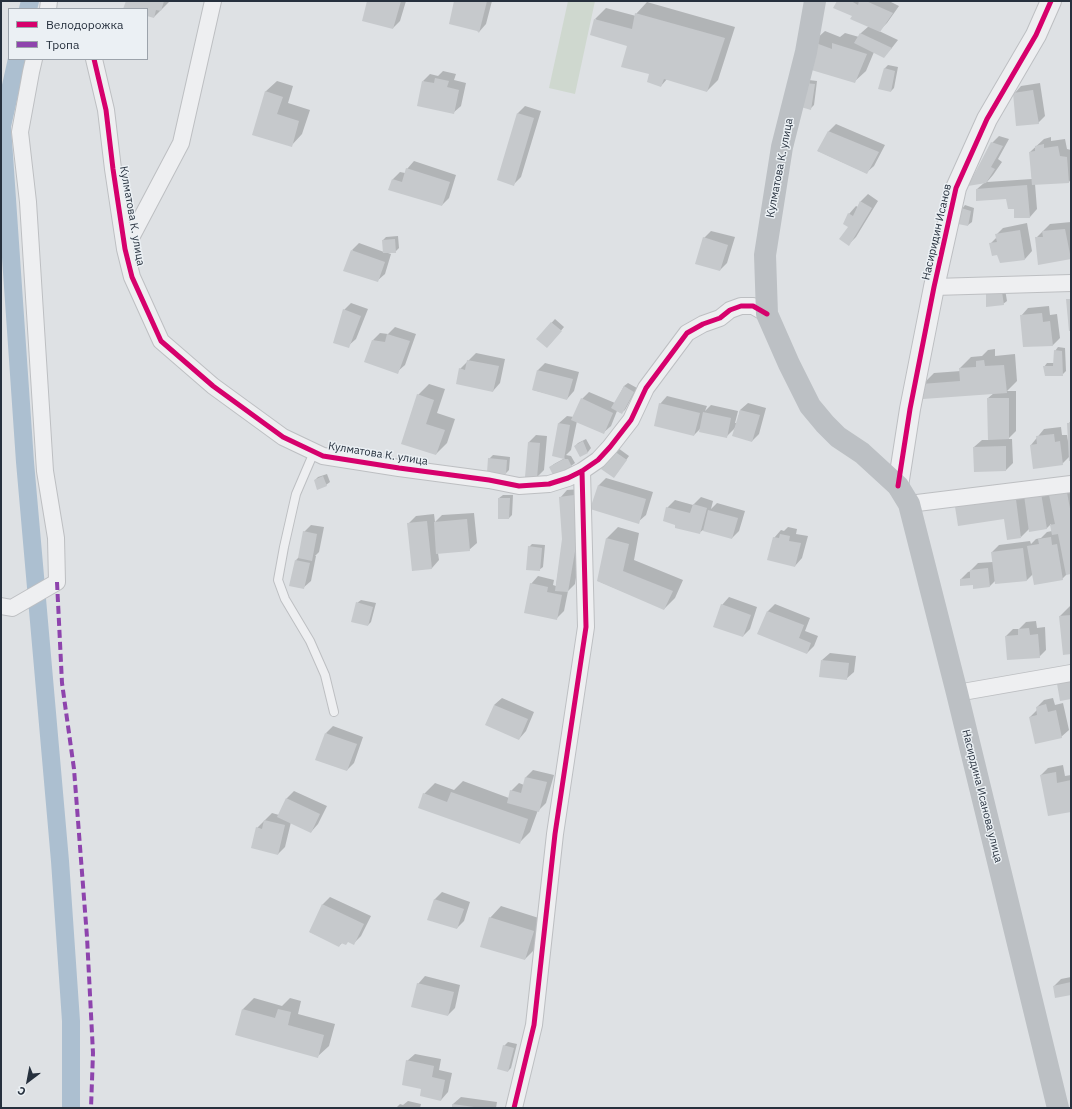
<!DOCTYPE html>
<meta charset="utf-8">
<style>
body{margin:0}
#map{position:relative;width:1072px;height:1109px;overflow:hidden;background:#dee1e4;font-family:"IBM Plex Sans",sans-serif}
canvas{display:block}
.frame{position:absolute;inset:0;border:2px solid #26303d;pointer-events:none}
.legend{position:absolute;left:8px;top:8px;width:140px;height:52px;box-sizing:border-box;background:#ebf0f4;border:1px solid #9ca3ab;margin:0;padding:5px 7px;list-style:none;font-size:12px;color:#26303d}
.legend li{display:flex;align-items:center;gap:8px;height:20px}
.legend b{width:20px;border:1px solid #9ca3ab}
.north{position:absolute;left:8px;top:1061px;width:40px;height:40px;-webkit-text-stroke:3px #ebf0f4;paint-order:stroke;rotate:212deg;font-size:11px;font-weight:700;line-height:16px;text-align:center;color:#26303d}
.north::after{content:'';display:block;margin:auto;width:14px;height:18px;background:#26303d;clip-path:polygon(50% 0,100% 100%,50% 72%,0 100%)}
</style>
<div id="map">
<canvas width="1072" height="1109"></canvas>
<div class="frame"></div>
<ul class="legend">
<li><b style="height:5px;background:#d6006c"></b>Велодорожка</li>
<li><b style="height:5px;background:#8e44ad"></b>Тропа</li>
</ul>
<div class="north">С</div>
</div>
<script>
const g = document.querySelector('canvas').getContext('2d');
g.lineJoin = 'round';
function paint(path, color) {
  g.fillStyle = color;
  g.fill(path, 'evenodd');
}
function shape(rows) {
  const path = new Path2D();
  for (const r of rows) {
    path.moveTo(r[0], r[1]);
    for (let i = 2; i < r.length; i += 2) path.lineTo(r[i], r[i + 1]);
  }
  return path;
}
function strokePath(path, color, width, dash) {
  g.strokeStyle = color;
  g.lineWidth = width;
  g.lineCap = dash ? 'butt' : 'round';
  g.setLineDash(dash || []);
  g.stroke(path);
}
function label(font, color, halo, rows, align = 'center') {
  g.font = font + ' "IBM Plex Sans",sans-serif';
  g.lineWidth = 3;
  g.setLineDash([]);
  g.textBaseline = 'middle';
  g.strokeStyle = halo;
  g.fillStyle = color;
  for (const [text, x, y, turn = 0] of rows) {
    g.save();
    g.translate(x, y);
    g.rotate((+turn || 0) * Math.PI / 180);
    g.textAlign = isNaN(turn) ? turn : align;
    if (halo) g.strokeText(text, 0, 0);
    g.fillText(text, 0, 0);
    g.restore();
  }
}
paint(shape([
 [568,1,595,1,575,94,549,88]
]), '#cfd8cf');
paint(shape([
 [127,1,170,1,154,17,147,15,147,9,124,9],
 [368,1,406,1,400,21,393,28],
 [455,1,492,1,486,24,479,32],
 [838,1,889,1,899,6,887,23,879,31,898,40,891,49,874,52,866,71,854,82,813,42,825,31,840,37,845,33,859,37,861,33,869,26,855,12],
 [647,2,735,27,718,80,707,91,667,79,661,86,650,73,629,45,595,19,606,8,636,16,636,14],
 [888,65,898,67,894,88,891,91,879,88,885,68],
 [443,71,456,74,454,80,466,83,461,106,453,113,423,81,430,74,438,76],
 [809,80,817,81,814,105,811,108],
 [277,81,293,86,288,103,310,110,302,134,291,146,265,92],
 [1040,83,1045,116,1038,123,1014,94,1021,86],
 [525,106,541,111,521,177,514,184,518,113],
 [836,124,885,145,874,166,866,173,818,151,829,131],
 [999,136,1009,139,998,159,1002,162,993,175,987,182,1032,179,1030,152,1044,139,1051,137,1051,141,1065,139,1067,149,1071,150,1071,179,1069,182,1035,184,1037,209,1030,217,1015,208,1007,198,977,189,984,183,992,143],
 [414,161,456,175,449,198,442,205,390,189,393,179,400,172,405,173,407,169],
 [868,194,878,201,856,237,849,244,850,227,849,214,856,206,858,207,861,201],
 [965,205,974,208,972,222,968,225,962,209],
 [1071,222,1071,257,1039,264,1036,238,1050,224],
 [1027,223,1032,251,1025,259,998,254,991,243,997,237,996,235,1003,228],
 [711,231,735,237,727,263,720,270,704,238],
 [398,236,399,248,395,252,385,252,391,254,385,274,377,281,352,250,359,243,384,252,383,240,386,237],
 [1005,289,1007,301,1003,304,990,290],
 [351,303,368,309,356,339,348,346,344,310],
 [1049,306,1050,315,1057,314,1060,338,1053,345,1024,346,1021,316,1028,308],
 [555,319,564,327,550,344,537,339],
 [395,327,416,334,405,365,397,372,373,340,380,333,388,334],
 [1058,347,1065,348,1066,371,1062,375,1044,367,1047,363,1054,363,1055,351],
 [995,349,995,356,1015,354,1017,381,1007,391,1016,391,1016,431,1008,439,1012,439,1013,463,1006,470,974,447,982,440,989,440,988,398,994,393,923,384,934,373,961,371,960,368,971,357,982,356,988,350],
 [476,353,505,359,500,383,493,391,460,369],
 [545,363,579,372,574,391,567,399,533,390,538,370],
 [628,383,637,388,625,410,621,413,617,411,611,426,603,433,577,421,571,450,566,455,571,456,575,463,571,466,550,467,554,464,565,458,554,455,559,423,567,416,574,417,582,399,589,392,615,403,624,386],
 [429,384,445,389,437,413,455,419,447,443,436,454,402,443,418,395],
 [667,396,707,406,705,411,711,405,738,411,735,423,737,423,740,410,748,403,766,408,759,434,752,441,735,428,726,437,700,429,694,435,660,404],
 [1071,421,1071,460,1070,456,1062,464,1031,445,1044,429,1061,427,1062,435,1067,435,1068,441,1069,441,1068,424],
 [536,435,547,436,544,470,537,477,529,442],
 [586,439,591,448,588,452,580,456,575,446,578,443],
 [618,448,629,456,617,473,603,469],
 [493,455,510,457,509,470,506,473,489,459],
 [327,474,330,482,326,485,315,480,318,477],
 [1071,477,1071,573,1067,574,1062,579,1033,574,1027,580,995,581,990,586,973,584,961,585,961,579,968,572,971,571,971,570,978,563,993,562,992,552,999,545,1030,541,1031,544,1036,539,1041,538,1047,532,1052,531,1051,524,1046,529,1030,528,1021,537,1005,518,966,490,1026,481,1027,493],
 [606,478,653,492,646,515,638,522,591,508,599,485],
 [581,489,583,532,575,584,568,591,564,611,556,619,531,584,538,576,554,580,553,585,556,586,563,539,560,498,567,490],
 [503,495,513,495,512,515,509,518,499,498],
 [701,497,713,501,711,509,717,503,745,511,739,531,732,538,703,530,699,533,677,524,667,508,675,500,693,505],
 [474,513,477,543,469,550,438,553,439,560,432,568,413,570,408,524,416,516,434,514,435,522,442,515],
 [311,525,324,527,319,552,315,556,316,556,311,581,303,588,296,560,299,557,304,532],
 [618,527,639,533,634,560,683,580,675,598,664,609,598,581,607,538],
 [788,527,797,529,796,534,808,536,802,558,795,566,774,538,781,530,784,531],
 [532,544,545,545,543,567,539,570,529,547],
 [729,597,757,607,750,629,743,636,722,605],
 [361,600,376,603,371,622,368,625,357,603],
 [775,604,810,618,805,631,818,636,814,646,807,653,759,634,768,611],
 [1071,605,1071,653,1060,616],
 [1036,621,1037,628,1045,627,1046,650,1039,657,1006,636,1013,629,1019,629,1026,622],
 [830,653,856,656,854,672,846,679,822,660],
 [502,698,534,712,526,731,519,739,494,705],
 [1053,698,1055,705,1063,703,1069,730,1061,737,1030,717,1037,710,1037,707,1044,700],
 [333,726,363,737,354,763,347,770,326,733],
 [1063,765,1065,776,1071,775,1071,811,1041,775,1048,768],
 [533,770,554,775,546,803,539,810,538,810,530,832,519,843,424,794,435,783,454,790,463,781,509,798,511,791,519,783,524,785,526,777],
 [294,791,327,806,318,824,311,832,291,822,285,847,278,854,257,828,272,813,279,815,287,798],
 [442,892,470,902,464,921,457,928,434,900],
 [330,897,371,916,361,936,354,943,349,941,342,943,339,946,310,932,323,904],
 [501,906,545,920,536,948,525,959,490,918],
 [425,976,460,985,455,1008,448,1015,418,984],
 [1071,977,1071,994,1054,986,1061,979],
 [254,998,282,1006,290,998,301,1001,298,1014,335,1024,329,1046,317,1057,236,1034,243,1009],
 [508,1042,517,1044,511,1068,508,1071,504,1046],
 [415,1054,441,1059,439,1070,452,1073,448,1092,441,1100,422,1088,407,1061],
 [461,1097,497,1102,496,1108,453,1108,453,1104],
 [408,1101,421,1104,420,1108,396,1108,400,1104,403,1105]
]), '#0003');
strokePath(shape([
 [28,9,30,1],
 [17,59,2,126,25,462,60,861,71,1021,71,1108]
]), '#acbfd0', 18);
paint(shape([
 [126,1,164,1,161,11,156,10,154,18,147,16,147,9,123,9],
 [367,1,401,1,393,29,362,21],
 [454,1,487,1,479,33,477,31,449,24],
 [837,1,851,1,858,5,859,1,866,1,893,13,880,32,850,19,852,16,833,8],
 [635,13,725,38,707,92,664,79,661,87,647,82,649,74,621,67,627,46,590,35,594,19,632,29],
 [860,33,892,48,884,58,854,43],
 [813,42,832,49,832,43,867,54,855,83,808,69],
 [884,68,895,71,891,92,878,89],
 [435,78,449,81,447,87,459,90,454,114,417,106,422,81,434,83],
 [804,83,815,84,811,110,801,107],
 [1033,90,1039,124,1016,126,1013,93],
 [265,91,283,97,277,114,299,121,292,147,252,135],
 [517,113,534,118,514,186,497,180],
 [828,131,879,152,867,174,817,151],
 [991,142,1003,146,991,167,995,169,986,183,968,186],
 [1044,144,1044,148,1058,146,1060,156,1067,157,1069,183,1032,185,1029,152,1035,151,1035,146],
 [406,168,450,182,442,206,388,190,392,179,402,182],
 [1027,185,1030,218,1014,218,1014,209,1008,209,1006,199,976,201,976,189],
 [860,201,872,208,849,246,839,239,848,227,843,224,848,213,853,216],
 [961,208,971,211,968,226,958,224],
 [1065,229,1071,259,1038,265,1035,237,1043,237,1042,231],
 [1020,230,1025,260,1000,263,997,255,992,256,989,243,997,242,995,234],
 [703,237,728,245,720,271,695,264],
 [395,239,396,253,383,253,382,240],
 [351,250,385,262,378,282,343,271],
 [1002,292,1004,305,986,307,986,293],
 [1066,299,1071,299,1071,331,1069,331],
 [343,309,361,316,349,348,333,343],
 [1042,313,1043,322,1050,321,1053,346,1023,347,1020,315],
 [551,322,562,331,547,348,536,339],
 [387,334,410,341,398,374,364,362,372,340,385,342],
 [1054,350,1062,351,1063,376,1045,376,1043,366,1053,366],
 [467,360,499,366,493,392,456,384,459,368,465,370],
 [984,360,985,366,1004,365,1007,393,923,399,922,384,960,381,959,368,976,367,976,361],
 [537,370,573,379,567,400,532,390],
 [624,386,634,392,622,414,611,408],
 [417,394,434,400,426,424,445,430,436,455,401,444],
 [581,398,613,413,604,434,571,420],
 [987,398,1009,398,1009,439,988,440],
 [659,403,700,413,694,436,654,426],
 [740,410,760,415,752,442,732,436],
 [703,412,731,418,727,438,699,432],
 [558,423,570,425,564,459,568,459,572,467,553,475,549,467,564,459,552,456],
 [1067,423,1071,423,1071,461,1069,461],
 [1054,434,1055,442,1060,441,1063,465,1033,469,1030,445,1037,444,1036,436],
 [583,441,588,453,580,457,574,446],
 [528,442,540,443,537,478,525,477],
 [1006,446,1006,471,974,472,973,447],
 [614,451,627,460,614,478,601,469],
 [488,458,507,460,506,474,487,473],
 [323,476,327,486,317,490,314,480],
 [598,485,646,499,639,524,590,509],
 [1066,487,1071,514,1071,574,1066,575,1058,534,1052,535,1050,525,1055,524,1048,490],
 [1015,492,1021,538,1007,540,1004,519,958,526,954,500],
 [1041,493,1047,529,1029,532,1024,495],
 [574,495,577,540,568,592,555,591,562,539,559,497],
 [498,498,510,498,509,519,498,519],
 [693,504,707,508,700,534,675,528,675,525,663,521,666,507,690,513],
 [708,510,738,518,732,539,703,531],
 [467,519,470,551,436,554,434,522],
 [427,521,432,569,412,571,407,523],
 [303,531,317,534,312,561,298,558],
 [780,534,790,536,789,541,801,543,795,567,767,560,773,537,779,538],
 [1051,537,1052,545,1057,544,1063,580,1034,585,1027,546,1039,544,1038,539],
 [606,538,629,544,623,571,673,591,664,610,597,581],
 [528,546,542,548,540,571,526,570],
 [1023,548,1027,581,995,584,991,552],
 [295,560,310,563,304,589,289,586],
 [988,568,990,587,973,589,973,585,960,586,960,579,970,578,970,570],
 [530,583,548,587,547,592,562,595,557,620,524,613],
 [356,602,373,607,368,626,351,622],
 [721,604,751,615,743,637,713,627],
 [767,611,804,625,799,638,811,643,807,654,757,634],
 [1071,615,1071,654,1063,655,1059,616],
 [1029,628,1030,635,1038,634,1040,658,1007,660,1005,636,1018,635,1018,629],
 [821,660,849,663,847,680,819,677],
 [1071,675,1071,699,1060,701,1056,678],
 [1046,704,1048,712,1056,710,1062,738,1035,744,1029,717,1037,715,1036,707],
 [494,705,528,719,519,740,485,725],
 [325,733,357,744,347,771,315,760],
 [1056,772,1057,783,1071,780,1071,812,1048,816,1040,775],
 [525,777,547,782,539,812,507,803,510,790,521,793],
 [451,792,528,819,520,844,418,808,423,793,447,802],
 [286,798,320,814,311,833,277,817],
 [264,820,285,825,278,855,251,848,256,827,262,829],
 [434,899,464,909,457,929,427,920],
 [322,904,364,924,354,945,348,942,346,945,341,943,339,947,309,932],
 [489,917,534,931,525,960,480,947],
 [1071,982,1071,995,1055,998,1053,986],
 [417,983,454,992,448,1016,411,1007],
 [242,1009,275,1018,278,1009,291,1012,288,1025,324,1035,318,1058,235,1035],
 [503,1045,514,1048,508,1072,497,1069],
 [406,1060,434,1066,432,1077,445,1080,441,1101,420,1096,421,1089,402,1085],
 [452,1104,474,1107,474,1108,452,1108]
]), '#c6c9cc');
const service = shape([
 [314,452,296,494,284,547,278,580,285,599,310,641,325,675,334,712]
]);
const minor = shape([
 [48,9,49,1],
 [94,59,106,110,113,169,125,249,132,277,161,341,213,386,283,437,323,456,399,468,489,480,519,486,549,484,568,478,582,471,598,460,610,447,631,420,646,388,687,333,703,324,720,318,730,310,741,306,753,306,767,314],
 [125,249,181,143,213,1],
 [934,287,1071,283],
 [909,504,1071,484],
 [1,606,12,608,57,582,56,538,45,471,28,202,20,132,31,72,34,59],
 [957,693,1071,673],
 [514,1108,534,1025,555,834,586,627,582,471]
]);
const tertiary = shape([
 [898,486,910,409,934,287,956,188,987,119,1036,35,1051,1]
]);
strokePath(service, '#bdbfc2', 10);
strokePath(minor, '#bdbfc2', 18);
strokePath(tertiary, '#bdbfc2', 22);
strokePath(service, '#eeeff1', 8);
strokePath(minor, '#eeeff1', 16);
strokePath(tertiary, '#eeeff1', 20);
strokePath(shape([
 [815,1,806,52,782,147,765,255,767,314,789,364,810,406,825,424,838,437,862,453,898,486,909,504,957,693,1058,1108]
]), '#bcc0c4', 22);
strokePath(shape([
 [57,582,62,683,74,769,87,937,93,1053,91,1108]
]), '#8e44ad', 4, [8, 4]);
strokePath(shape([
 [94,59,106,110,113,169,125,249,132,277,161,341,213,386,283,437,323,456,399,468,489,480,519,486,549,484,568,478,582,471,598,460,610,447,631,420,646,388,687,333,703,324,720,318,730,310,741,306,753,306,767,314],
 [898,486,910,409,934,287,956,188,987,119,1036,35,1051,1],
 [514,1108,534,1025,555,834,586,627,582,471]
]), '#d6006c', 5);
label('11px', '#26303d', '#ebf0f4', [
 ["Кулматова К. улица",780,168,-79],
 ["Кулматова К. улица",132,216,80],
 ["Насиридин Исанов",937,232,-77],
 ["Кулматова К. улица",378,454,9],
 ["Насирдина Исанова улица",982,796,76]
]);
</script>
